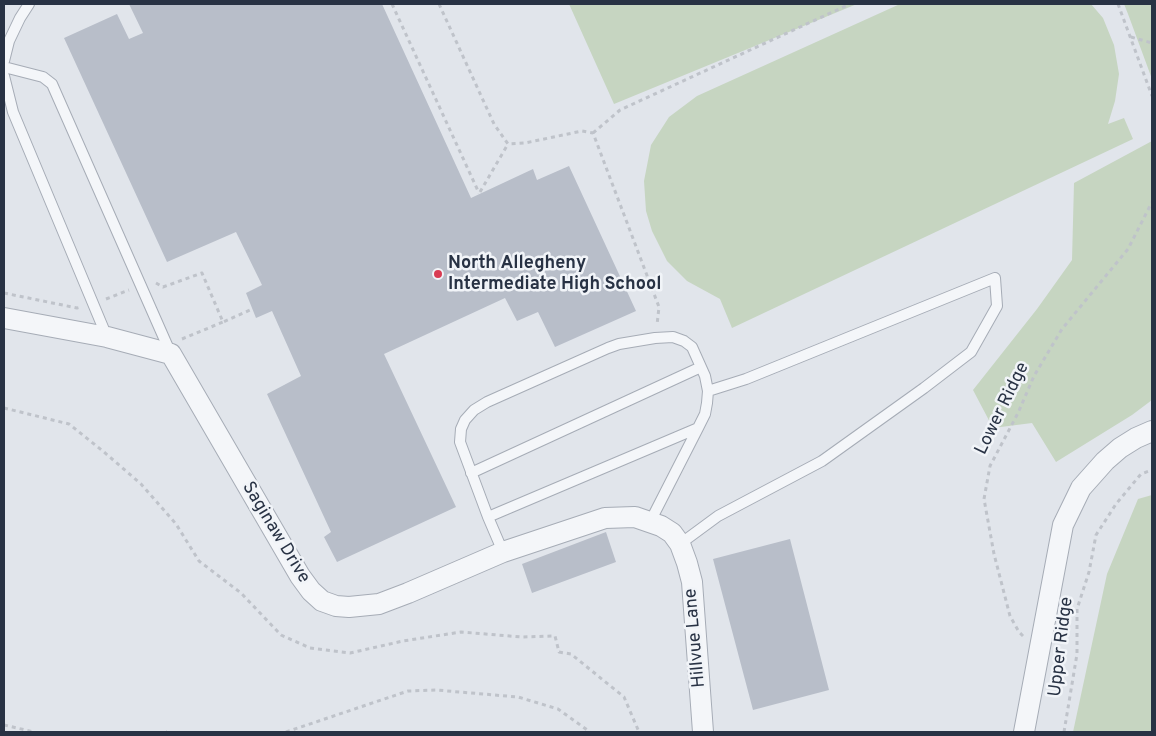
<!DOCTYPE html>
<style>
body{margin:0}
#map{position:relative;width:1156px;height:736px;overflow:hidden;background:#e1e5eb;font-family:Overpass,sans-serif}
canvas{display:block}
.frame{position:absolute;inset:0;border:5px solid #283244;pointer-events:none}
</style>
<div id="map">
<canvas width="1156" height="736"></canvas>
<div class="frame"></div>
</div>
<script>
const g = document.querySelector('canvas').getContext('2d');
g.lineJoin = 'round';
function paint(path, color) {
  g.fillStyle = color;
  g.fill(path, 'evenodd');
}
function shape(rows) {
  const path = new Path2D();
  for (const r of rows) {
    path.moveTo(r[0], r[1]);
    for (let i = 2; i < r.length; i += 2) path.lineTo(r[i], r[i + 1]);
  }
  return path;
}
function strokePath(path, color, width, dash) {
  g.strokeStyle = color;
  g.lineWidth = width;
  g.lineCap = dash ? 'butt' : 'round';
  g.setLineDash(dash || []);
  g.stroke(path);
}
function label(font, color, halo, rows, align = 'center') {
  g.font = font + ' Overpass,sans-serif';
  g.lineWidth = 5;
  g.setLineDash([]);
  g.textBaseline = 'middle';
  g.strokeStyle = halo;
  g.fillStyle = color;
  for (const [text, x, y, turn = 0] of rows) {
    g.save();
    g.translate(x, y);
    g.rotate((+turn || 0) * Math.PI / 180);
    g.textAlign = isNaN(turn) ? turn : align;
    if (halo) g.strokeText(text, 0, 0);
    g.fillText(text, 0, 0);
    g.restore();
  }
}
paint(shape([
 [569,4,857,4,614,104],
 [900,4,1091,4,1103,18,1114,45,1119,74,1115,101,1108,124,1124,118,1133,139,732,328,720,299,687,281,667,261,652,231,646,211,644,181,651,145,669,117,697,96],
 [1124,4,1152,4,1152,79,1128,14],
 [1152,141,1152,400,1132,415,1056,462,1032,423,993,428,973,390,1037,309,1072,260,1074,183],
 [1152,495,1152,732,1073,732,1107,574,1138,499]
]), '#c6d5c1');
paint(shape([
 [129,4,382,4,471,198,533,169,537,180,569,166,636,311,555,347,538,312,517,321,505,298,384,354,456,507,337,562,324,537,331,532,267,394,301,376,272,311,256,318,246,293,262,285,236,232,167,262,64,38,117,14,129,39,143,33],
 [606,532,616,562,532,593,522,564],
 [790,539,829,690,753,710,713,559]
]), '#b8bec9');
const service = shape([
 [4,61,9,41,20,18,29,4],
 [4,67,43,77,52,84,171,354],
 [4,76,13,112,107,337],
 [471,473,701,367],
 [488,517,698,428],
 [680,544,718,516,822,461,924,388,971,352,997,306,995,278,746,379,708,391],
 [503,552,488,517,460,442,461,429,465,420,474,410,487,402,608,348,619,344,655,338,673,337,684,341,692,347,705,376,708,391,707,403,705,414,698,428,650,522]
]);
const minor = shape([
 [4,318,107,337,171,354,300,576,311,591,322,601,336,606,349,607,379,604,408,593,503,552,605,518,635,517,661,526,672,533,680,544,687,563,692,582,703,732],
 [1024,732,1063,525,1081,488,1105,461,1120,448,1136,438,1152,431]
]);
strokePath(service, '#a6acb6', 12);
strokePath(minor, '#a6acb6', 22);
strokePath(shape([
 [392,4,479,193],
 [439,4,494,124,508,144,525,143,582,131,593,133,659,307,657,325],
 [1118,4,1152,96],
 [1131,37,1152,43],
 [593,133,620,110,850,4],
 [480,192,508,144],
 [156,283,163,287,202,273,223,322,250,310],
 [4,293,77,308,81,307],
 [106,299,129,290],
 [182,339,223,322],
 [4,408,69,424,104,452,141,484,176,524,199,561,241,593,281,635,310,648,350,653,403,641,461,632,522,637,555,636,559,652,571,654,624,697,639,732],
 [1023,636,1019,632,1010,616,994,554,984,499,990,466,1018,413,1034,376,1062,329,1128,249,1152,202],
 [4,725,34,732],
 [166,732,167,732],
 [286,732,408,691,436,690,518,697,558,709,590,732],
 [1064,732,1077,654,1077,609,1089,572,1096,535,1116,504,1141,474,1152,470]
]), '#bfc3ca', 3, [4, 4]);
strokePath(service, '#f4f6f9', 10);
strokePath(minor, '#f4f6f9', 20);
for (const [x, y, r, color] of [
 [438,274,5,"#d93c53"]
]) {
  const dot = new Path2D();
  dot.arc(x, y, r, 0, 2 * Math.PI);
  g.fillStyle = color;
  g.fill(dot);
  strokePath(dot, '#f1f4f8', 2);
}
label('bold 18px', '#283244', '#f1f4f8', [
 ["North Allegheny",448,264],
 ["Intermediate High School",448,285]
], 'left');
label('18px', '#283244', '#f1f4f8', [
 ["Lower Ridge",1003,409,-64],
 ["Saginaw Drive",275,533,59],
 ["Hillvue Lane",696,638,-95],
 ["Upper Ridge",1062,647,-83]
]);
</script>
